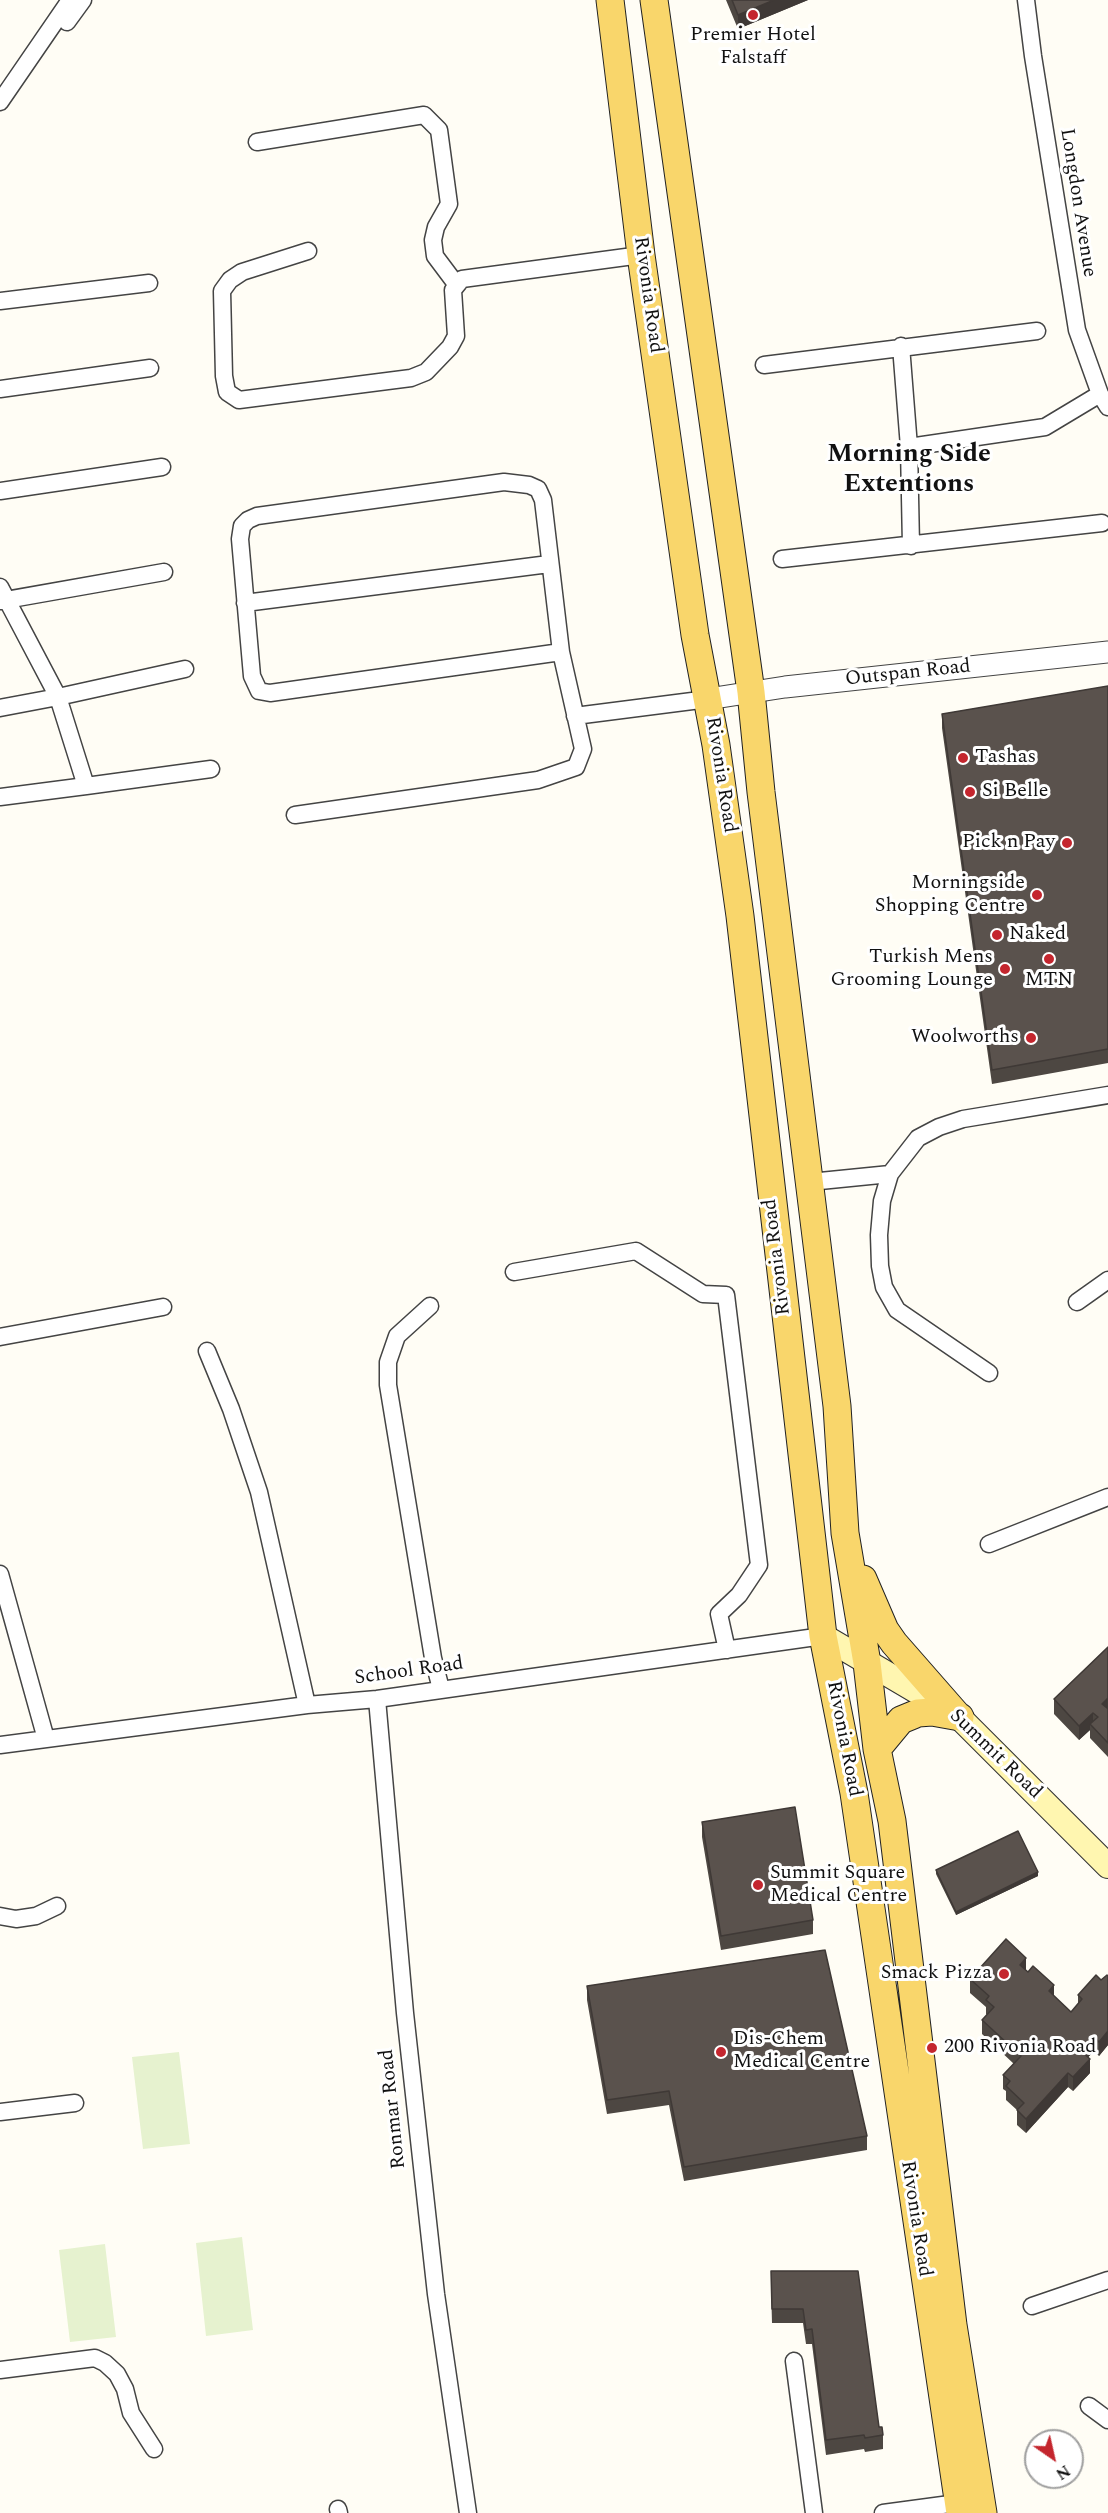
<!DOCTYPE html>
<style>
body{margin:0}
#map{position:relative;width:1108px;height:2513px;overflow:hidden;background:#fffdf5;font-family:Spectral,serif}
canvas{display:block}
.north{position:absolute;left:1024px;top:2429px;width:60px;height:60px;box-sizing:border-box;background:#fff;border:2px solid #a0a0a0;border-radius:50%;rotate:146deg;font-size:16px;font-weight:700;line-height:24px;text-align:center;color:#111}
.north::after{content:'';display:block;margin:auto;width:21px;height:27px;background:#c4262e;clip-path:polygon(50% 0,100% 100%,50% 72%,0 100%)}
</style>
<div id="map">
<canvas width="1108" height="2513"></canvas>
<div class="north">N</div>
</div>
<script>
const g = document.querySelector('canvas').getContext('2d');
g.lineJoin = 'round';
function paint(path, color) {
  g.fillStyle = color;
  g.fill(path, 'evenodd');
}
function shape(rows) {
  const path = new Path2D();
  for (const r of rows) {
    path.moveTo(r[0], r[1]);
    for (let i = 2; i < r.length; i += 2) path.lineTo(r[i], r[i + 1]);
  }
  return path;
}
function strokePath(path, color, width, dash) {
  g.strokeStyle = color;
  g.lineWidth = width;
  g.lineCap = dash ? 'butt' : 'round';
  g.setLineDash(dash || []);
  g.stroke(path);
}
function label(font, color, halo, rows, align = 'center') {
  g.font = font + ' Spectral,serif';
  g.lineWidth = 6;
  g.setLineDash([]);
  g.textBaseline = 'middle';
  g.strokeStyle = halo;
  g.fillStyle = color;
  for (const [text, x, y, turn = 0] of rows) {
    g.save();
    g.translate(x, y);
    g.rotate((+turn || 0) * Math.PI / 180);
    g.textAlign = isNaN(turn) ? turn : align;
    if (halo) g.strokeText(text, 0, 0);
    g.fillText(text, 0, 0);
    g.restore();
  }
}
paint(shape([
 [179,2052,190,2144,143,2149,132,2057],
 [242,2237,253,2330,206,2336,196,2243],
 [105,2244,116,2337,70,2342,59,2250]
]), '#e6f2cf');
const minor = shape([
 [1026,0,1033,56,1077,330,1100,394,1108,407],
 [67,22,83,0],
 [0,102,70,0],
 [257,142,424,115,439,130,449,204,436,227,433,240,435,256,456,284],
 [308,251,242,272,230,280,222,291,224,376,227,392,239,400,411,378,426,372,450,347,456,336,453,290,462,279,641,255],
 [0,301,149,283],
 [901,346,909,447],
 [764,365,1037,331],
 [0,389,150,368],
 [0,491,162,467],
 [911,546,909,447,1045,427,1100,394],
 [782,559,1102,523],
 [0,587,58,697,86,786,0,797],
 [0,601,164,572],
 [245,603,549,564],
 [0,708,58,697,185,669],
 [575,716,708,699],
 [86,786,211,769],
 [295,815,538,780,576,767,583,749,561,652,543,500,538,489,529,485,504,482,257,516,248,520,242,526,240,539,252,676,259,691,270,693,561,652],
 [810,1182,890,1174],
 [514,1272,636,1251,703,1294,726,1295,759,1565,739,1595,719,1614,727,1650],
 [1077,1302,1108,1280],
 [430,1306,397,1336,388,1362,388,1385,433,1658,441,1689],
 [0,1337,163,1307],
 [207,1351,231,1409,259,1492,307,1705],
 [989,1373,897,1310,884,1287,880,1266,879,1235,882,1201,890,1174,918,1138,939,1127,963,1119,1108,1095],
 [989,1544,1108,1497],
 [0,1574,46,1739],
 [377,1699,405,2013,436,2294,468,2513],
 [0,1745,307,1705,377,1699,823,1636],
 [0,1916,16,1919,36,1916,57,1906],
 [0,2112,75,2103],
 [1032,2306,1108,2280],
 [794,2361,814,2513],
 [0,2370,95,2358,105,2363,117,2374,125,2389,131,2413,154,2449],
 [1089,2406,1108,2420],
 [338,2509,339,2513],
 [883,2513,965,2502]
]);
const tertiary = shape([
 [708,699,785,687,1108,652]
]);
const secondary = shape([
 [823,1636,957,1715,1108,1866]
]);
const primary = shape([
 [610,0,641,255,695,635,716,745,740,916,823,1636,854,1793,960,2513],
 [654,0,751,692,761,792,837,1406,845,1533,867,1663,877,1749,892,1821,953,2325,983,2513],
 [863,1579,885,1630,894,1643,957,1715],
 [877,1749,901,1720,918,1713,932,1712,960,1717]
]);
strokePath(minor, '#444', 19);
strokePath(tertiary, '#444', 23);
strokePath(secondary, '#333', 26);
strokePath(primary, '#222', 29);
strokePath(minor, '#fff', 16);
strokePath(tertiary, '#fff', 21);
strokePath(secondary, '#fff6b0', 24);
strokePath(primary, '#f9d66b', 27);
paint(shape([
 [726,0,808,0,738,29],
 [1108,686,1108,1063,992,1084,942,728,942,714],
 [1108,1647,1108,1757,1090,1738,1090,1730,1079,1740,1054,1714,1054,1699],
 [702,1822,813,1920,813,1934,721,1950,702,1837],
 [936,1870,1038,1876,956,1915,936,1874],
 [1026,1971,1071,2012,1078,2004,1078,1995,1108,1976,1108,2045,1099,2056,1094,2051,1088,2057,1090,2073,1073,2091,1068,2087,1026,2133,1017,2125,1017,2110,1006,2100,1006,2091,1003,2089,1003,2075,1014,2064,982,2034,982,2020,987,2015,986,2014,986,2007,970,1993,970,1979],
 [587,1986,867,2136,867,2150,684,2181,669,2105,607,2114,587,2000],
 [858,2271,879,2427,883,2435,883,2449,865,2452,864,2449,826,2455,812,2344,806,2344,803,2323,772,2323,771,2286]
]), '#4d4742');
paint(shape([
 [774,0,808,0,738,29,738,15],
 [1108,1698,1108,1712,1102,1704],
 [1093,1713,1093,1727,1090,1724,1090,1730,1079,1740,1079,1726],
 [1038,1872,1038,1876,956,1915,956,1912],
 [1026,1958,1026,1972,1020,1965],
 [1054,1985,1054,1999,1049,1991],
 [1108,2031,1108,2045,1099,2056,1099,2042],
 [1094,2037,1094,2051,1081,2065,1081,2051],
 [1090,2059,1090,2073,1073,2091,1073,2077],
 [1068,2073,1068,2087,1026,2133,1026,2119]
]), '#3f3936');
const building = shape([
 [732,0,774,0,738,15,732,0],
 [1108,686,1108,1049,992,1070,942,714,1108,686],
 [1108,1647,1108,1698,1102,1704,1107,1708,1108,1707,1108,1743,1090,1724,1098,1717,1093,1713,1079,1726,1054,1699,1108,1647],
 [795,1807,813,1920,721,1936,702,1822,795,1807],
 [1018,1831,1038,1872,956,1912,936,1870,1018,1831],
 [1006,1939,1026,1958,1020,1965,1028,1972,1033,1966,1054,1985,1049,1991,1071,2012,1082,1999,1078,1995,1096,1975,1101,1980,1107,1975,1108,1976,1108,2031,1099,2042,1094,2037,1081,2051,1090,2059,1073,2077,1068,2073,1026,2119,1017,2110,1024,2103,1006,2086,1010,2081,1003,2075,1021,2056,982,2020,994,2007,986,2000,989,1996,970,1979,1006,1939],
 [825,1950,867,2136,684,2167,669,2091,607,2100,587,1986,825,1950],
 [771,2271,858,2271,879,2427,882,2427,883,2435,865,2438,864,2435,826,2440,812,2329,806,2330,803,2309,772,2309,771,2271]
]);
paint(building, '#5a524d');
strokePath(building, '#3f3936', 1.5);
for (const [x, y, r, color] of [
 [753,15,6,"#c4262e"],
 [963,758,6,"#c4262e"],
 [970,792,6,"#c4262e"],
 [1067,843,6,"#c4262e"],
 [1037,895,6,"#c4262e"],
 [997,935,6,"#c4262e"],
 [1049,959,6,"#c4262e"],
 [1005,969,6,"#c4262e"],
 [1031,1038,6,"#c4262e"],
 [758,1885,6,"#c4262e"],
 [1004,1974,6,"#c4262e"],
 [932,2048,6,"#c4262e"],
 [721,2052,6,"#c4262e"]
]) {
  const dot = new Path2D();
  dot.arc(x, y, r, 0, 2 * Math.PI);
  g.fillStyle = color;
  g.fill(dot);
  strokePath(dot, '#fff', 2);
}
label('20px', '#111', '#fff', [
 ["Premier Hotel",753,36,"center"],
 ["Falstaff",753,59,"center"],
 ["Tashas",975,758],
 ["Si Belle",982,792],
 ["Pick n Pay",1055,843,"right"],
 ["Morningside",1025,884,"right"],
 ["Shopping Centre",1025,907,"right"],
 ["Naked",1009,935],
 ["Turkish Mens",993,958,"right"],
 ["Grooming Lounge",993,981,"right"],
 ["MTN",1049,981,"center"],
 ["Woolworths",1019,1038,"right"],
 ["Summit Square",770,1874],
 ["Medical Centre",770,1897],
 ["Smack Pizza",992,1974,"right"],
 ["Dis-Chem",733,2040],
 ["Medical Centre",733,2063],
 ["200 Rivonia Road",944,2048]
], 'left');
label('20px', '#111', '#fff', [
 ["Longdon Avenue",1077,203,81],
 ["Rivonia Road",647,295,82],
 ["Outspan Road",908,674,-6],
 ["Rivonia Road",720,775,81],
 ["Rivonia Road",778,1257,-97],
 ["School Road",409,1672,-8],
 ["Rivonia Road",843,1739,79],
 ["Summit Road",995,1755,44],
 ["Ronmar Road",394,2109,-96],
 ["Rivonia Road",915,2219,81]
]);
label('bold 26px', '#111', '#fff', [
 ["Morning Side",909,456],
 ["Extentions",909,486]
]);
</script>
